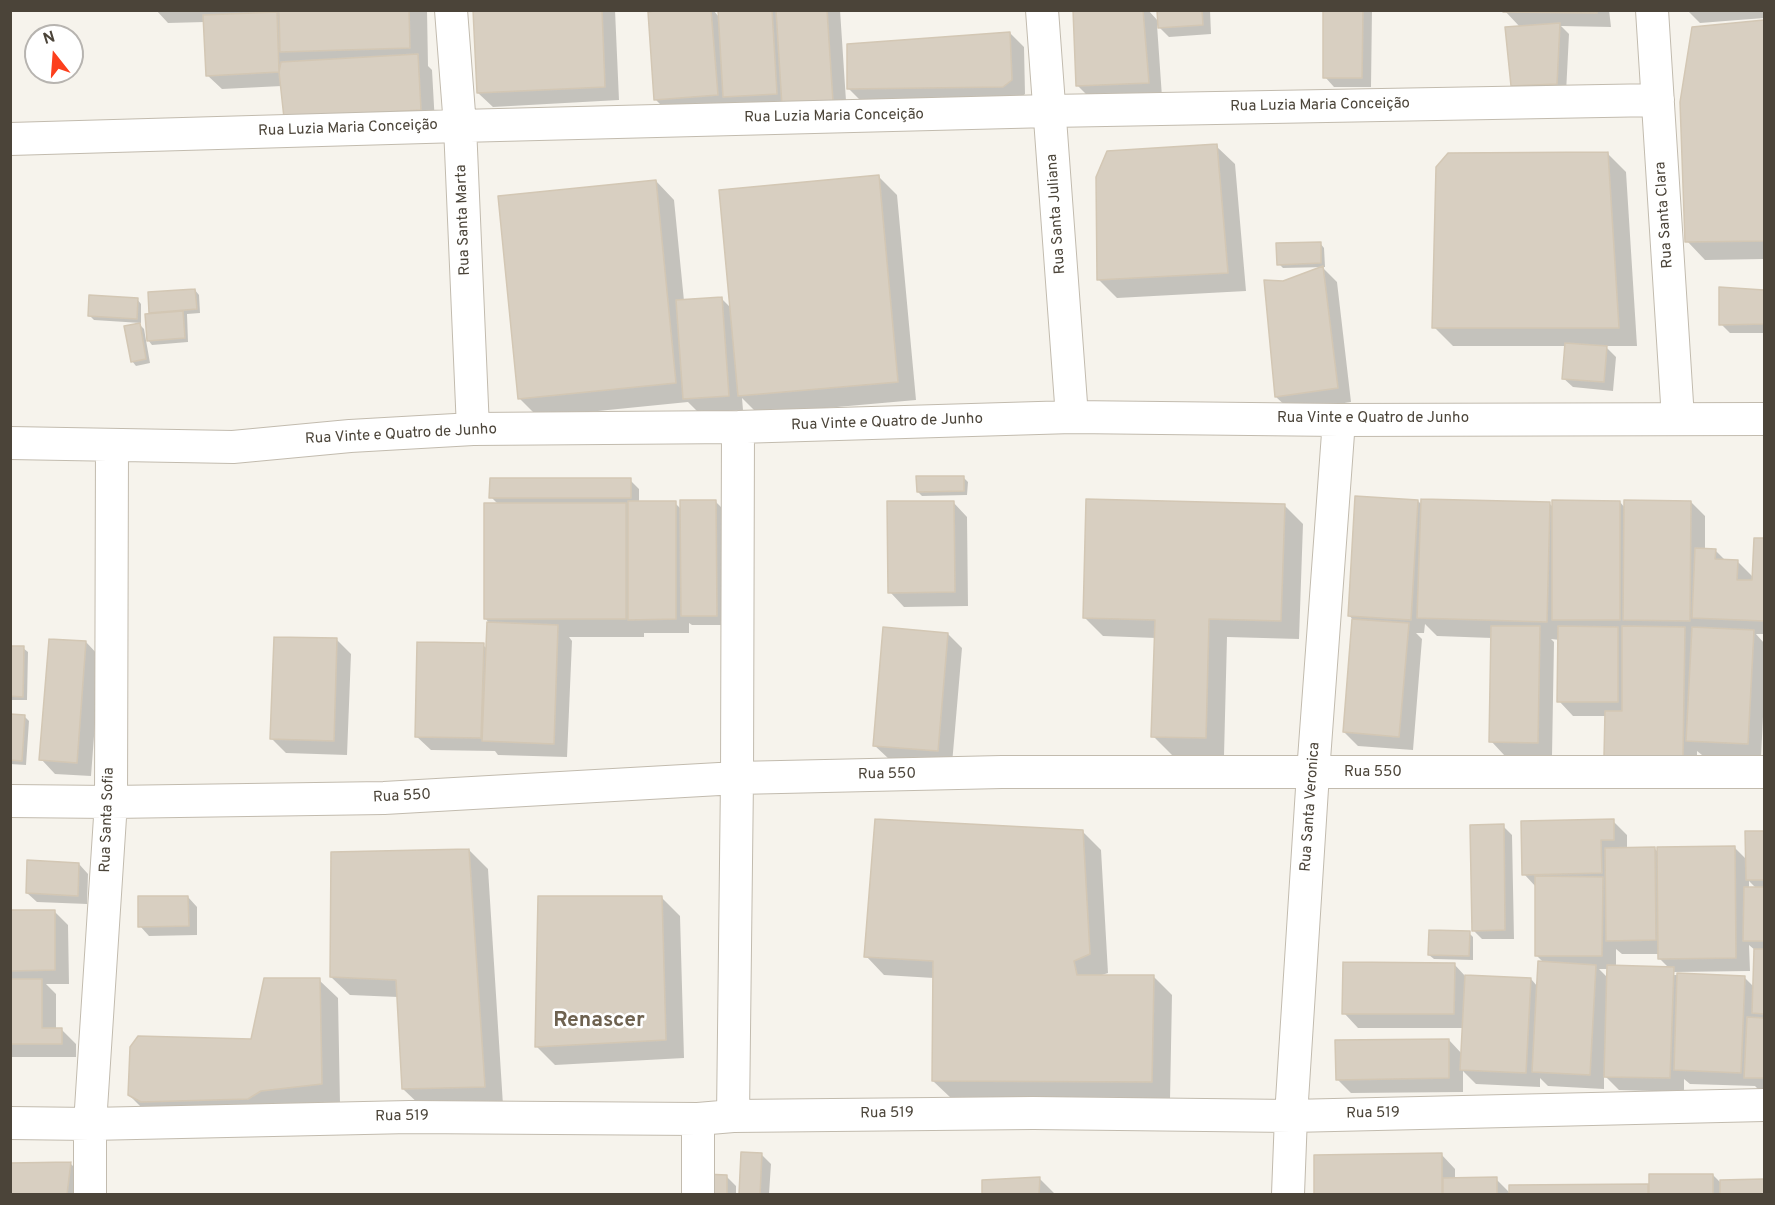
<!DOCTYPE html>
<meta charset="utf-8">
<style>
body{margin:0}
#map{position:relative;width:1775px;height:1205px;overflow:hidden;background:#f6f3ec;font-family:Overpass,sans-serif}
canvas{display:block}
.frame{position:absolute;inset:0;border:12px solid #4b4439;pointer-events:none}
.north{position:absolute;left:24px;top:24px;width:60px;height:60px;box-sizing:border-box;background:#fff;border:2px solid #b7b4b0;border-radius:50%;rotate:343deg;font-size:16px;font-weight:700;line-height:24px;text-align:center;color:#4b4439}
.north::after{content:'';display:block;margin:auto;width:21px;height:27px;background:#fc3f1d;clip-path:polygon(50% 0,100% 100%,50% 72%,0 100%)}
</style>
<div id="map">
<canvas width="1775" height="1205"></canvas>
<div class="frame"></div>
<div class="north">N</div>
</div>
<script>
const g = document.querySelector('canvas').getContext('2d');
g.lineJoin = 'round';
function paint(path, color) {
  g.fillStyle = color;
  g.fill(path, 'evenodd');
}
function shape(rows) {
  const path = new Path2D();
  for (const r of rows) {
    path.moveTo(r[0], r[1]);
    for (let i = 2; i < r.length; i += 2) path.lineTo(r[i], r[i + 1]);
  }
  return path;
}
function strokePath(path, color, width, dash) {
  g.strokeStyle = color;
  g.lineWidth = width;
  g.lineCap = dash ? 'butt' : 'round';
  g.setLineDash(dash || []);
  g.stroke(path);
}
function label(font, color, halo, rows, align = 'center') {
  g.font = font + ' Overpass,sans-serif';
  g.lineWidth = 5;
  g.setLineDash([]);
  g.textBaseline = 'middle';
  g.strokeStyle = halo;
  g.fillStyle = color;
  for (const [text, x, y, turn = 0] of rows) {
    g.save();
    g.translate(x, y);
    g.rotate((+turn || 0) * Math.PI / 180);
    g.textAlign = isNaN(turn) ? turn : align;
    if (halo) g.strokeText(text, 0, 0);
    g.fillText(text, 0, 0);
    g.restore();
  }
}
paint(shape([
 [156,10,427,10,428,66,432,70,435,124,300,131,282,86,222,89,207,75,205,22,168,23],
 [475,10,615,10,619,100,493,107,478,93],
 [681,10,713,10,720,18,720,10,840,10,847,116,739,111,731,103,731,109,670,114,656,100],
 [840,100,841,103,794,104],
 [1074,10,1148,10,1159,22,1158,10,1210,10,1211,34,1169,37,1157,25,1162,97,1091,99,1077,85],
 [1325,10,1372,10,1371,87,1334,87,1325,77],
 [1504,10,1609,10,1611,27,1561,26,1569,34,1566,93,1522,95,1512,86,1520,27],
 [1687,10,1764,10,1764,18,1700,23],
 [1764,21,1764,259,1705,260,1687,241,1694,28],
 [1010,33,1024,47,1025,94,1017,101,863,103,849,89],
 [1216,146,1235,164,1246,291,1117,298,1099,280],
 [1607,153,1626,172,1637,346,1605,346,1616,357,1613,391,1573,387,1563,378,1566,346,1453,346,1434,327],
 [879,177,897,195,916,400,758,414,742,398,743,410,699,413,688,402,538,417,519,398,656,181,674,200,684,301,722,299,731,308],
 [1320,243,1324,248,1325,267,1283,268,1279,264],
 [1323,268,1337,282,1351,402,1291,411,1276,397,1283,283],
 [1720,288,1764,291,1764,333,1730,333,1721,324],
 [195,290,199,295,200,313,187,314,188,342,152,345,148,340,151,315,149,293],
 [137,299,141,304,141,323,94,320,90,316],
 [140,325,144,329,150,363,136,366,132,361],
 [963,477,968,482,967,495,922,496,918,492],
 [630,480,639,489,639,503,675,503,681,509,715,501,725,511,726,625,692,625,689,623,689,633,644,633,644,637,569,637,572,641,567,757,498,755,495,751,431,750,416,736,483,645,487,649,490,624,485,618,498,504,491,497],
 [1418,501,1422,505,1550,504,1554,508,1620,502,1625,508,1691,502,1705,516,1705,550,1715,550,1726,561,1738,562,1754,578,1755,540,1764,540,1764,634,1756,634,1764,643,1764,696,1761,758,1702,755,1697,751,1697,770,1620,770,1605,755,1606,716,1573,716,1559,701,1560,640,1551,639,1554,642,1552,756,1505,756,1491,741,1492,638,1437,636,1425,624,1424,633,1416,633,1422,639,1413,750,1358,746,1344,732,1353,620,1349,615],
 [953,502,967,517,968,606,904,607,890,592],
 [1285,506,1303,524,1299,639,1227,637,1224,756,1172,755,1153,736,1156,638,1103,636,1085,618],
 [948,634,962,648,952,764,889,759,874,745],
 [337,640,351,654,347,755,286,753,272,739],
 [86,642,100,657,91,776,55,774,41,759],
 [10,647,23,648,28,652,27,700,10,700],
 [10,716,25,717,29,721,26,765,10,764],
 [1613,821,1627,835,1627,849,1654,848,1659,853,1734,847,1747,860,1747,833,1764,833,1764,1091,1760,1091,1755,1086,1690,1084,1684,1079,1684,1092,1619,1090,1604,1075,1604,1089,1548,1086,1540,1078,1540,1087,1476,1084,1463,1071,1463,1092,1351,1093,1337,1079,1449,1040,1463,1055,1464,1028,1358,1028,1344,1013,1454,964,1466,977,1531,979,1538,987,1544,963,1536,955,1536,887,1524,874],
 [1749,881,1756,888,1749,888],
 [1749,945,1756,951,1755,988,1744,977,1674,975,1674,972,1750,971],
 [1616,949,1622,954,1659,954,1659,958,1669,968,1616,966],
 [1599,969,1608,969,1608,978],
 [1503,826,1512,835,1514,939,1482,939,1473,930],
 [1083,832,1101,850,1108,973,1099,976,1154,977,1172,995,1170,1100,952,1099,933,1081,934,978,884,975,866,956],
 [469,850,488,869,503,1105,422,1107,403,1089,398,997,350,995,331,977],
 [79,864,88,874,87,904,37,902,27,893],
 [188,897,197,907,197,935,149,936,140,926],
 [661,897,680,916,684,1058,555,1065,536,1046],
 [54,911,68,925,69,984,46,984,56,994,56,1030,62,1030,76,1044,76,1057,10,1057,10,912],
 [1469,933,1473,937,1473,960,1434,959,1429,955],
 [319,980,338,998,340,1103,280,1109,148,1114,129,1095,252,1041],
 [742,1153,761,1154,771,1164,769,1194,741,1194],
 [1441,1154,1455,1169,1455,1179,1496,1179,1510,1193,1647,1185,1650,1189,1713,1175,1722,1184,1722,1181,1764,1181,1764,1194,1316,1194,1315,1156],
 [10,1164,71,1164,85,1178,82,1194,10,1194],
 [727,1177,736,1186,736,1194,705,1194],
 [1039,1178,1054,1193,1053,1194,983,1194,983,1182]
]), '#0003');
const building = shape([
 [279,10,409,10,410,48,280,52,279,10],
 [473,10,602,10,605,87,477,93,473,10],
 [661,10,711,10,718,95,654,100,648,12,661,10],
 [718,10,772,10,777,94,723,97,718,10],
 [776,10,827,10,833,102,782,106,776,10],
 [1073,10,1143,10,1149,83,1076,86,1073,10],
 [1157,10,1202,10,1203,25,1158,28,1157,10],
 [1323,10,1363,10,1362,78,1323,78,1323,10],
 [1503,10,1597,10,1597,13,1503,12,1503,10],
 [277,12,279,72,206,76,203,15,277,12],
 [1764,20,1764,241,1685,242,1680,102,1692,27,1764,20],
 [1560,23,1557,84,1511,86,1505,27,1560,23],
 [1010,32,1012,80,1003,87,847,89,847,44,1010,32],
 [418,54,421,110,284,118,279,72,281,62,418,54],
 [1217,144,1228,273,1097,280,1096,177,1107,151,1217,144],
 [1608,152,1619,328,1432,328,1436,167,1448,153,1608,152],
 [879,175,898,382,738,396,719,190,879,175],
 [656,180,676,383,518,399,498,196,656,180],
 [1321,242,1321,263,1277,265,1276,243,1321,242],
 [1323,266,1338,388,1275,397,1264,280,1283,281,1323,266],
 [1719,287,1764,290,1764,324,1719,325,1719,287],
 [195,289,197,309,149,313,148,292,195,289],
 [89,295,138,298,137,319,88,316,89,295],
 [722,297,729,396,683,399,676,300,722,297],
 [183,311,185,338,147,341,145,314,183,311],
 [140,323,146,359,131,362,124,326,140,323],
 [1565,343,1607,346,1604,382,1562,379,1565,343],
 [916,476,964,476,964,491,917,492,916,476],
 [490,478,631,478,631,498,489,498,490,478],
 [1355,496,1418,500,1411,620,1348,616,1355,496],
 [1086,499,1285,504,1281,621,1209,619,1206,738,1151,737,1155,620,1083,618,1086,499],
 [1421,499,1550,502,1547,622,1417,618,1421,499],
 [680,500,716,500,717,616,681,616,680,500],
 [1552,500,1620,501,1620,620,1552,620,1552,500],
 [1624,500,1691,501,1690,621,1623,620,1624,500],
 [628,501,676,501,676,619,628,620,628,501],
 [887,501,954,501,955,592,888,593,887,501],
 [484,503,626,503,626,619,484,619,484,503],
 [1754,538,1764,538,1764,621,1692,618,1695,548,1716,549,1715,559,1738,560,1737,580,1752,580,1754,538],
 [1352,619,1409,623,1399,737,1343,732,1352,619],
 [487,622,558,625,554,744,482,741,487,622],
 [1491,626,1540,626,1538,743,1489,742,1491,626],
 [1558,626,1618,627,1618,702,1557,702,1558,626],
 [1622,626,1685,627,1683,756,1604,756,1605,711,1622,711,1622,626],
 [883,627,948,633,938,751,873,746,883,627],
 [1692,627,1754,630,1748,744,1686,741,1692,627],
 [274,637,337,638,334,741,270,739,274,637],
 [49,639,86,641,77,763,39,760,49,639],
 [417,642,484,643,481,738,415,737,417,642],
 [10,646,24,646,23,697,10,696,10,646],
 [10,714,25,715,22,761,10,760,10,714],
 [875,819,1083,830,1090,954,1074,961,1077,975,1154,975,1152,1082,932,1081,933,961,864,957,875,819],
 [1614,819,1614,840,1601,840,1602,873,1522,875,1521,821,1614,819],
 [1504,824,1505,930,1472,931,1470,825,1504,824],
 [1745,831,1764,831,1764,880,1746,880,1745,831],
 [1735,846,1736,958,1658,959,1657,847,1735,846],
 [1655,847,1656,940,1606,941,1605,848,1655,847],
 [469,849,485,1087,402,1089,396,980,330,977,331,852,469,849],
 [27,860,79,863,78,896,26,893,27,860],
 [1535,876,1603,877,1602,956,1535,956,1535,876],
 [1744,887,1764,887,1764,941,1743,941,1744,887],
 [138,896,188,896,189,926,138,927,138,896],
 [538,896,662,896,666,1040,535,1047,538,896],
 [10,910,55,910,55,970,10,971,10,910],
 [1429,930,1470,931,1469,956,1428,955,1429,930],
 [1754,949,1764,949,1764,1014,1752,1013,1754,949],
 [1538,961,1596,965,1590,1075,1532,1072,1538,961],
 [1343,962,1455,963,1454,1014,1342,1014,1343,962],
 [1607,965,1674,967,1670,1078,1604,1077,1607,965],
 [1677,973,1745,976,1741,1073,1674,1070,1677,973],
 [1465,975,1531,978,1526,1073,1460,1070,1465,975],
 [264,978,320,978,322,1084,261,1091,248,1099,141,1102,128,1095,130,1047,138,1036,251,1039,264,978],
 [10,979,42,979,42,1028,62,1028,62,1044,10,1044,10,979],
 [1747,1017,1764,1018,1764,1078,1744,1078,1747,1017],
 [1449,1039,1449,1078,1336,1080,1335,1040,1449,1039],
 [741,1152,762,1153,760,1194,739,1194,741,1152],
 [1442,1153,1442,1194,1314,1194,1314,1155,1442,1153],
 [71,1162,67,1194,10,1194,10,1163,71,1162],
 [704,1174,727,1175,727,1194,703,1194,704,1174],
 [1649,1174,1713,1174,1713,1194,1649,1194,1649,1174],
 [1040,1177,1039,1194,982,1194,982,1180,1040,1177],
 [1497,1177,1497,1194,1443,1194,1443,1178,1497,1177],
 [1764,1179,1764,1194,1720,1194,1720,1180,1764,1179],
 [1648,1184,1648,1194,1509,1194,1509,1185,1648,1184]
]);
paint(building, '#d8cfc1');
strokePath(building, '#d3c7b4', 1.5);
const minor = shape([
 [451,10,460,126,473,429],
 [1042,10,1072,417],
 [1652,10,1678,419],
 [10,139,460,126,1050,111,1658,100],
 [10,443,233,447,350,436,473,429,738,427,1072,417,1339,420,1764,419],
 [10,801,111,802,384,798,737,778,1002,772,1764,772],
 [733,1116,737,778,738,427],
 [10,1123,90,1124,410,1117,698,1119,733,1116,1033,1113,1291,1116,1764,1105],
 [90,1194,90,1124,111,802,112,445],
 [698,1194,698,1119],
 [1288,1194,1291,1116,1313,773,1339,420]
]);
strokePath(minor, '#c2bbae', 34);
strokePath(minor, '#fff', 32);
label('15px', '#4b4439', '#fff', [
 ["Rua Luzia Maria Conceição",1320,106,-1],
 ["Rua Luzia Maria Conceição",834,117,-1],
 ["Rua Luzia Maria Conceição",348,129,-2],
 ["Rua Santa Juliana",1057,214,-94],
 ["Rua Santa Clara",1665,215,-94],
 ["Rua Santa Marta",464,220,-92],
 ["Rua Vinte e Quatro de Junho",1373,419],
 ["Rua Vinte e Quatro de Junho",887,423,-2],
 ["Rua Vinte e Quatro de Junho",401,435,-3],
 ["Rua 550",1373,773],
 ["Rua 550",887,775,-1],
 ["Rua 550",402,797,-3],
 ["Rua Santa Veronica",1311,807,-86],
 ["Rua Santa Sofia",108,820,-88],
 ["Rua 519",887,1114,-1],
 ["Rua 519",1373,1114,-1],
 ["Rua 519",402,1117,-1]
]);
label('bold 21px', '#6e6250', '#fff', [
 ["Renascer",599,1022]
]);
</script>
